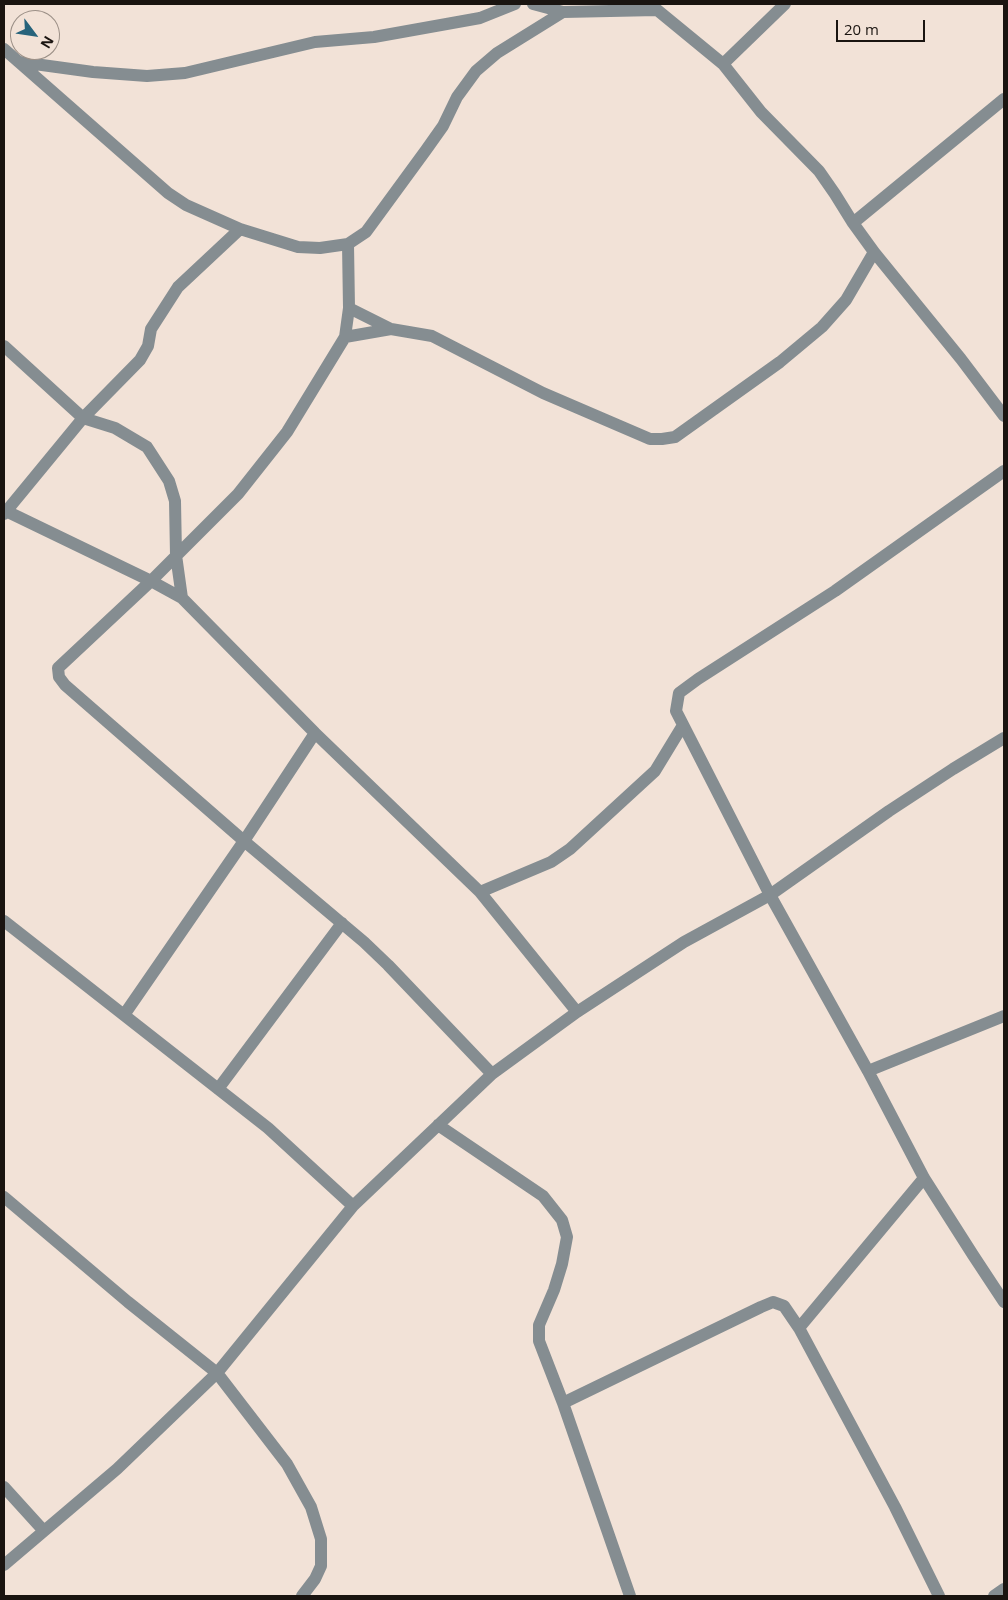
<!DOCTYPE html>
<style>
body{margin:0}
#map{position:relative;width:1008px;height:1600px;overflow:hidden;background:#f2e2d7;font-family:"Open Sans",sans-serif}
canvas{display:block}
.frame{position:absolute;inset:0;border:5px solid #1a1410;pointer-events:none}
.north{position:absolute;left:10px;top:10px;width:50px;height:50px;box-sizing:border-box;background:#f2e2d7;border:1px solid #9c9087;border-radius:50%;rotate:121deg;font-size:14px;font-weight:700;line-height:20px;text-align:center;color:#1a1410}
.north::after{content:'';display:block;margin:auto;width:18px;height:22px;background:#27637b;clip-path:polygon(50% 0,100% 100%,50% 72%,0 100%)}
.scale{position:absolute;left:836px;top:20px;width:89px;height:22px;box-sizing:border-box;border:2px solid #1a1410;border-top:0;padding-left:6px;font-size:15px;line-height:18px;white-space:nowrap;color:#1a1410;-webkit-text-stroke:4px #f2e2d7;paint-order:stroke}
</style>
<div id="map">
<canvas width="1008" height="1600"></canvas>
<div class="frame"></div>
<div class="north">N</div>
<div class="scale">20 m</div>
</div>
<script>
const g = document.querySelector('canvas').getContext('2d');
g.lineJoin = 'round';
function shape(rows) {
  const path = new Path2D();
  for (const r of rows) {
    path.moveTo(r[0], r[1]);
    for (let i = 2; i < r.length; i += 2) path.lineTo(r[i], r[i + 1]);
  }
  return path;
}
function strokePath(path, color, width, dash) {
  g.strokeStyle = color;
  g.lineWidth = width;
  g.lineCap = dash ? 'butt' : 'round';
  g.setLineDash(dash || []);
  g.stroke(path);
}
strokePath(shape([
 [533,4,563,12,657,10],
 [650,4,723,64,761,112,819,171,835,194,853,223,874,252,961,359,1004,416],
 [4,49,168,193,186,205,240,229,298,247,320,248,348,244,366,232,426,150,443,126,457,97,476,71,497,53,563,12],
 [20,62,93,72,147,76,185,73,315,42,374,37,480,18,515,4],
 [723,64,785,4],
 [853,223,1004,99],
 [348,244,349,308,345,337,287,432,238,494,151,581,58,668,59,677,65,685,244,841,364,942,388,965,492,1074],
 [349,308,391,329],
 [345,337,391,329,432,336,543,393,650,439,662,439,675,437,780,362,822,327,846,300,874,252],
 [4,346,83,418,115,428,147,447,169,481,175,501,176,555,182,598],
 [1004,471,835,591,698,679,679,693,676,711,770,895,868,1071,924,1178,973,1255,1004,1302],
 [6,511,151,581,182,598,315,733,480,892,577,1012],
 [4,514,83,418,140,360,148,346,151,329,178,287,240,229],
 [480,892,551,862,570,849,655,771,683,725],
 [4,921,268,1128,353,1206],
 [124,1015,244,841,315,733],
 [868,1071,1004,1016],
 [218,1089,342,923],
 [438,1125,543,1196,562,1220,567,1237,562,1264,554,1290,539,1325,539,1341,563,1403,630,1596],
 [4,1197,128,1302,217,1373,287,1464,311,1507,321,1539,321,1566,315,1579,302,1596],
 [799,1328,924,1178],
 [563,1403,761,1307,773,1302,784,1306,799,1328,895,1507,939,1596],
 [4,1487,43,1530],
 [4,1565,117,1469,217,1373,353,1206,492,1074,577,1012,684,942,770,895,889,811,953,769,1004,738],
 [994,1596,1004,1589]
]), '#858d91', 12);
</script>
